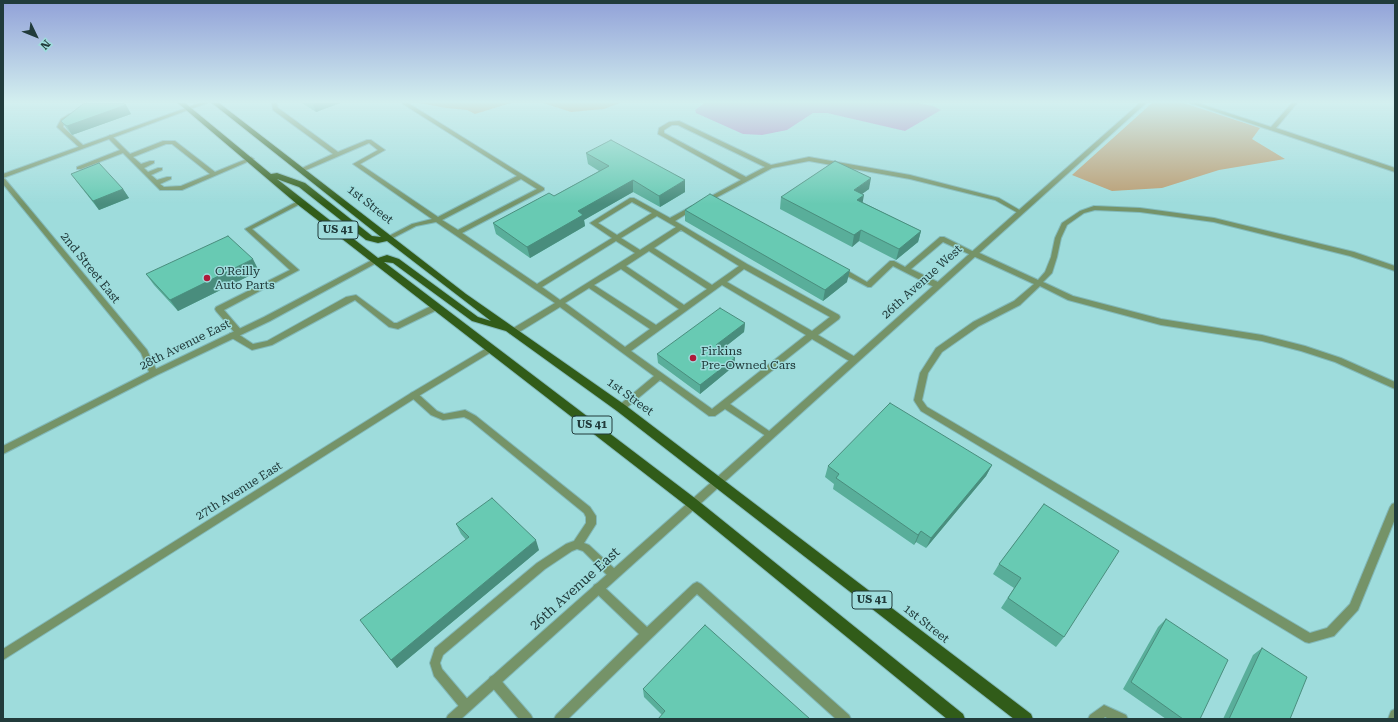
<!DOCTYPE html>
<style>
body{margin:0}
#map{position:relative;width:1398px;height:722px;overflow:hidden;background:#9edcdc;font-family:"Roboto Serif",serif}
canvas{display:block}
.frame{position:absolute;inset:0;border:4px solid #213b3b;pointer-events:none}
.north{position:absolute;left:16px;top:16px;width:40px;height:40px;-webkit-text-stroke:3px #9edcdc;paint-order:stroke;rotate:133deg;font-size:11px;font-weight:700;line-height:16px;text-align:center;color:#213b3b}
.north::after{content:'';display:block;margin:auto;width:14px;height:18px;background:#213b3b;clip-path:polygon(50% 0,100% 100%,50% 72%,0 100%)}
</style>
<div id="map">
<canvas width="1398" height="722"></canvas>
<div class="frame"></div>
<div class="north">N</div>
</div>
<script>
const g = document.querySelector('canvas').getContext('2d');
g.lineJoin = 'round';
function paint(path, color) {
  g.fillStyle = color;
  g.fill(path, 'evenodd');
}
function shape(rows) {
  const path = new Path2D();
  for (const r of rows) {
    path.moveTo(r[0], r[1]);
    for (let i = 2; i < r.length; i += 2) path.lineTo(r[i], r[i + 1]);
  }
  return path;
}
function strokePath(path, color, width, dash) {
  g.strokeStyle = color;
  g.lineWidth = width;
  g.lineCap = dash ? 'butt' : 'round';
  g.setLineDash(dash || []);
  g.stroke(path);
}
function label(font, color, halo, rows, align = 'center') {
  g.font = font + ' "Roboto Serif",serif';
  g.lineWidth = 3;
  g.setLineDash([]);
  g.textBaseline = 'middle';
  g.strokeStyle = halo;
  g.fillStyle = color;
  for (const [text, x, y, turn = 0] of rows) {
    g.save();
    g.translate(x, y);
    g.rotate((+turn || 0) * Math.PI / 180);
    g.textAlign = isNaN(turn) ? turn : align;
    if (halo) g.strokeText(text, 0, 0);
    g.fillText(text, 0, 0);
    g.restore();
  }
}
paint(shape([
 [419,103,528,103,511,103,475,114,467,110,446,108],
 [543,103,620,103,604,109,571,112],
 [1152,103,1184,103,1260,128,1252,139,1285,159,1219,170,1162,188,1112,191,1072,175]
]), '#b99b6f');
paint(shape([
 [704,103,918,103,933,106,941,110,905,131,827,113,813,113,787,130,762,135,743,134,696,113,695,110]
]), '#af84c0');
const service = shape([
 [272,103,276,103,278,108,338,152,367,140,371,140,385,150,360,164,438,217,517,176,403,104,403,103,408,103,544,188,544,190,462,233,537,284,612,238,590,223,630,198,634,198,670,218,692,206,696,206,696,208,675,221,747,264,839,315,840,317,839,319,818,335,857,358,858,360,857,362,851,362,812,339,730,404,772,433,773,435,772,437,769,438,725,409,715,416,709,416,660,380,624,410,618,410,617,408,618,406,654,376,560,307,516,334,510,334,509,332,510,330,555,303,436,222,416,226,391,239,387,239,387,237,412,224,432,219,353,164,378,150,369,143,304,171,300,171,300,169,333,154,273,110,272,103],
 [521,179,537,189,458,230,442,220,521,179],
 [632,202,652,213,617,235,598,223,632,202],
 [657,216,676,227,640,250,621,238,657,216],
 [681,230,739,266,712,285,654,248,681,230],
 [616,241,635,253,560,300,542,287,616,241],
 [649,251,707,289,684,305,626,266,649,251],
 [621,269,679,309,656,325,594,285,621,269],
 [744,269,830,317,812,331,727,282,744,269],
 [722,285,806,335,712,409,631,351,722,285],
 [589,288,650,329,625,347,565,303,589,288],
 [69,114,74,115,65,121,63,127,84,146,84,148,80,148,57,127,61,119,69,114],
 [679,121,771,165,809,157,910,175,999,198,1023,212,1020,214,1018,213,995,200,910,179,809,161,772,168,706,203,702,203,702,201,741,180,658,134,659,128,669,122,679,121],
 [672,125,678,125,765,167,746,177,664,133,664,130,672,125],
 [110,135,112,136,130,154,163,141,175,141,215,172,249,158,251,157,254,159,182,190,160,190,123,153,81,169,77,169,77,167,120,150,107,137,110,135],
 [166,144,172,144,210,174,181,186,164,187,160,184,171,179,171,177,167,177,157,180,151,175,162,170,162,168,158,168,148,172,144,168,154,163,154,161,150,161,141,164,133,157,166,144],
 [300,200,302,201,302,203,252,229,299,270,224,310,243,332,242,334,238,334,253,344,267,341,346,297,356,295,394,323,397,323,433,305,439,305,440,307,439,309,398,329,389,327,355,300,272,345,252,350,230,337,229,335,230,333,235,333,216,311,215,309,216,307,290,270,245,229,300,200],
 [940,237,944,237,976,253,975,255,971,255,943,242,911,269,940,283,941,285,940,287,934,287,893,266,871,287,868,287,836,270,837,268,843,268,867,282,890,261,894,261,905,267,940,237],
 [414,392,417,393,437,411,444,414,465,410,476,416,590,507,596,516,596,524,584,543,589,545,617,571,618,574,617,577,613,579,609,577,583,551,577,549,572,551,545,569,456,644,443,655,440,663,442,669,470,702,472,706,470,710,466,712,462,710,434,676,430,663,435,648,537,563,566,544,574,541,586,523,586,517,584,513,470,420,464,417,443,420,431,415,411,397,410,395,411,393,414,392],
 [697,582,701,584,849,715,851,719,836,719,697,594,568,719,554,719,556,715,639,634,594,591,593,588,594,585,598,583,602,585,647,627,693,584,697,582],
 [494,675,498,677,531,715,533,719,519,719,490,685,488,681,490,677,494,675],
 [1104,705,1126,715,1128,719,1109,719,1105,717,1103,719,1088,719,1090,715,1104,705]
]);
const minor = shape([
 [1190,103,1197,103,1271,127,1292,103,1297,103,1276,128,1395,168,1395,172,1190,103],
 [3,178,5,179,147,350,156,369,264,317,374,259,378,259,380,261,270,321,157,375,3,454,3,446,149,372,141,353,3,184,3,178],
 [1094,206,1140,208,1214,218,1354,252,1395,266,1395,271,1350,256,1214,222,1140,212,1095,210,1084,213,1067,225,1061,238,1057,257,1052,273,1043,282,1073,296,1161,319,1262,335,1305,346,1341,358,1395,382,1395,389,1335,362,1301,351,1262,341,1161,325,1068,300,1040,286,1020,305,979,326,942,352,928,373,922,400,927,407,1310,633,1327,628,1350,604,1390,507,1392,504,1395,503,1395,519,1358,610,1334,636,1309,643,1305,642,921,411,915,402,914,400,920,373,936,348,973,322,1014,301,1034,284,971,255,970,253,971,251,975,251,1038,280,1045,272,1051,257,1055,238,1062,223,1080,211,1094,206],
 [490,346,494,349,493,351,417,397,3,660,3,649,411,393,490,346],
 [1395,709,1395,719,1388,719,1391,711,1395,709]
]);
const tertiary = shape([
 [200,103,207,103,3,178,3,174,200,103],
 [1140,103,1146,103,461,719,446,719,448,715,1140,103]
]);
const primary = shape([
 [178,103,185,103,271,174,277,173,305,183,372,236,381,237,212,103,219,103,466,294,625,405,1031,714,1033,719,1014,719,617,411,506,331,472,321,393,263,384,262,696,499,963,714,965,719,947,719,688,507,297,204,178,103],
 [277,179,299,187,366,240,378,243,387,241,491,321,478,317,399,259,387,255,378,258,277,179]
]);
strokePath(service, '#82b9b9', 2);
strokePath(minor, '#82b9b9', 2);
strokePath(tertiary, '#82b9b9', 2);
strokePath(primary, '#82b9b9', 2);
paint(service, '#759368');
paint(minor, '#759368');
paint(tertiary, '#759368');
paint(primary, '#315c19');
paint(shape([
 [302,103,340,103,316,112],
 [126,105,131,114,72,135,67,129,61,121],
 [586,153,685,192,660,207,633,192,584,220,585,226,530,258,496,234,493,223,554,196,599,171,588,164],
 [71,174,123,189,129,198,99,210,77,182],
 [869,189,862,194,862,202,921,231,918,242,896,260,859,241,852,247,780,209,781,197],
 [685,210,847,282,823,301,685,221],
 [259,271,178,311,154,285,146,274],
 [745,323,744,332,722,349,735,358,734,366,700,394,658,363,657,354],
 [992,465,986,476,926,548,916,542,914,545,833,489,834,484,825,477,828,466],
 [1044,504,1064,637,1056,647,1001,608,1014,588,993,574,999,564],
 [456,524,539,550,397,668,367,629,466,540,461,534],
 [1166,619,1200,719,1166,719,1123,689,1158,627],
 [1262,648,1290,719,1223,719,1253,655],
 [643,689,810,719,662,715,644,697]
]), '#59ae9a');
paint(shape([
 [316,103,340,103,316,112,313,104],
 [126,105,131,114,72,135,67,126],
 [871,178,869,189,852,201,854,190],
 [633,180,633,192,584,220,585,226,530,258,527,247,578,211],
 [685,180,685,192,660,207,659,196],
 [123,189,129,198,99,210,93,201],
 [864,195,862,206,857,200],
 [861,230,859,241,852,247,854,235],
 [921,231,918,242,896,260,899,249],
 [253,259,259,271,178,311,170,300],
 [850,270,847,282,823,301,825,290],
 [745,323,744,332,716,354,716,345],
 [735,358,734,366,700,394,700,385],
 [992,465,986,476,926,548,931,538],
 [921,531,916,542,914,545,918,535],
 [536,540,539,550,397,668,391,660]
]), '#498d7d');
const building = shape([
 [86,103,123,103,126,105,67,126,64,124,61,121,83,104,86,103],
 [611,140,685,180,659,196,633,180,578,211,583,215,527,247,493,223,549,193,554,196,609,166,586,153,611,140],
 [835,161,871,178,854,190,864,195,857,200,921,231,899,249,861,230,854,235,781,197,835,161],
 [99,163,123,189,93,201,71,174,99,163],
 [710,194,850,270,825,290,685,210,710,194],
 [228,236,253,259,170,300,146,274,228,236],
 [720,308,745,323,716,345,735,358,700,385,657,354,720,308],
 [890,403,992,465,931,538,921,531,918,535,836,478,839,474,828,466,890,403],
 [492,498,536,540,391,660,360,620,469,537,456,524,492,498],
 [1044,504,1119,551,1064,637,1008,598,1021,578,999,564,1044,504],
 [1166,619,1228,660,1200,719,1183,719,1131,682,1166,619],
 [705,625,810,719,658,719,665,711,643,689,705,625],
 [1262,648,1307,677,1290,719,1229,719,1262,648]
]);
paint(building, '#68cab3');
strokePath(building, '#498d7d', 1);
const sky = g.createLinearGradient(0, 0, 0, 204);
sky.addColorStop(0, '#91a1d8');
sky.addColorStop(0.5, '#d3efef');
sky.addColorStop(1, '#d3efef00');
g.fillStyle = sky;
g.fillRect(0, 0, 1398, 204);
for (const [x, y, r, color] of [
 [207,278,4,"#ae1a3a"],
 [693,358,4,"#ae1a3a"]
]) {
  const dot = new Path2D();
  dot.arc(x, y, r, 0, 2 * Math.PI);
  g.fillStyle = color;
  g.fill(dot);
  strokePath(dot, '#9edcdc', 1.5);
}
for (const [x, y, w] of [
 [338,230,40],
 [592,425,40],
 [872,600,40]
]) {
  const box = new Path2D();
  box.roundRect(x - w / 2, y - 9, w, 18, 3);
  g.fillStyle = '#9edcdc';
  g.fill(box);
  strokePath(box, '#213b3b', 1);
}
label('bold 11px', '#213b3b', null, [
 ["US 41",338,230],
 ["US 41",592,425],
 ["US 41",872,600]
]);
label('12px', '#213b3b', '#9edcdc', [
 ["1st Street",370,205,38],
 ["2nd Street East",90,268,51],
 ["26th Avenue West",922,282,-42],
 ["28th Avenue East",185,345,-26],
 ["1st Street",630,397,36],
 ["27th Avenue East",239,491,-32],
 ["1st Street",926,624,38]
]);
label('12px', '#213b3b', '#9edcdc', [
 ["O'Reilly",215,271],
 ["Auto Parts",215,285],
 ["Firkins",701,351],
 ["Pre-Owned Cars",701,365]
], 'left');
label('14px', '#213b3b', '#9edcdc', [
 ["26th Avenue East",575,589,-42]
]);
</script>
